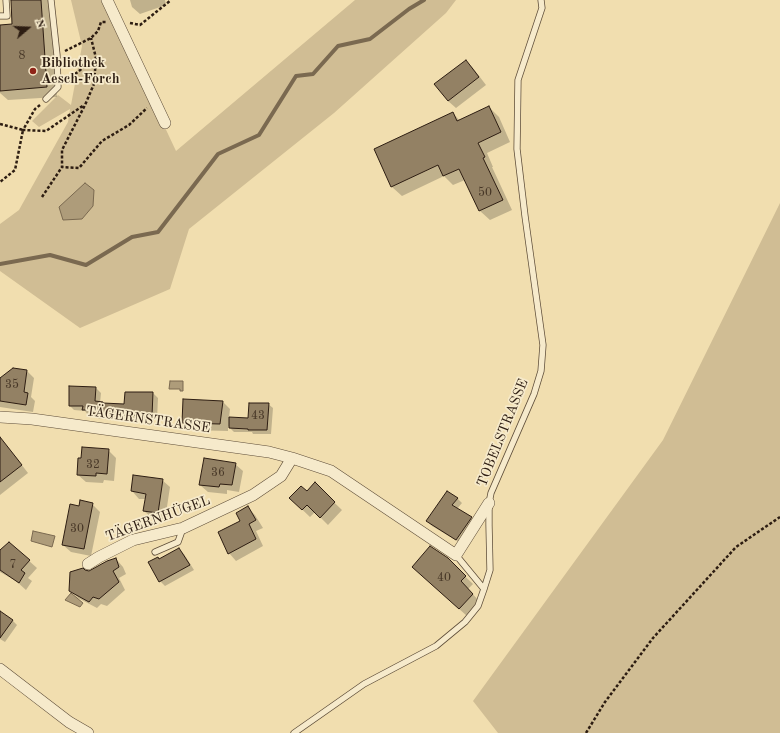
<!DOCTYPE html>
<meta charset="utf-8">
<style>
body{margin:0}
#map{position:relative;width:780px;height:733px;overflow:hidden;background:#f1deaf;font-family:"Old Standard TT",serif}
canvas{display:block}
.north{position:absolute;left:8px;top:8px;width:40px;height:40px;-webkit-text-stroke:3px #f6eacb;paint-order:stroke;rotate:71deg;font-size:11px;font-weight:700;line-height:16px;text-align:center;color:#2d1d12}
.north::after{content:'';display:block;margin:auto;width:14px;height:18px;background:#2d1d12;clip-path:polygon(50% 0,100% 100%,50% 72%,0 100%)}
</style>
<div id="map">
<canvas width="780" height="733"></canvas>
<div class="north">N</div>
</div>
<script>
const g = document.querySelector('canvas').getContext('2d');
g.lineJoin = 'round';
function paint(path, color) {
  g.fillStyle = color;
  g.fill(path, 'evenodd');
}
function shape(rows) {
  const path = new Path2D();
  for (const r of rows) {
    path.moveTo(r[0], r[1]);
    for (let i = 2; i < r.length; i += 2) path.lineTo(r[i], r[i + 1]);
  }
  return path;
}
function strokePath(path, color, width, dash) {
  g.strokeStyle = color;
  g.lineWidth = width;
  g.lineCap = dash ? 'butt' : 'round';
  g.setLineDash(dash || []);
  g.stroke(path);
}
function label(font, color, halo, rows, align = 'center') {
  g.font = font + ' "Old Standard TT",serif';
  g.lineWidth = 3.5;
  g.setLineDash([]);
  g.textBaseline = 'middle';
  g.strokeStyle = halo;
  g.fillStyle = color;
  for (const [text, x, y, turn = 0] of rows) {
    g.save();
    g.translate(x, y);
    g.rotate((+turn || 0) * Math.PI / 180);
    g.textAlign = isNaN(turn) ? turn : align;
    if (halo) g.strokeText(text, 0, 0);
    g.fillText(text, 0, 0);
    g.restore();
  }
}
paint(shape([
 [71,0,105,0,176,151,355,0,456,0,446,13,334,113,189,229,170,289,80,328,0,271,0,224,19,210,68,122,70,109,39,127,32,121,58,95,71,105,82,46],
 [780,203,780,733,498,733,473,701,663,440]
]), '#d0bd94');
const water = shape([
 [85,183,94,190,93,206,82,219,63,220,59,207,85,183],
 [170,381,183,381,183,391,180,391,180,389,169,389,170,381],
 [33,531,55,536,52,547,31,541,33,531],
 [71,593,83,603,80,607,65,600,71,593]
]);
paint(water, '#ae9c7a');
strokePath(water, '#7a6950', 1);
paint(shape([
 [12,0,50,0,57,97,8,100,0,93,0,26,13,25],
 [130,0,165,0,166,5,140,14,132,7],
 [466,61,473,68,486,85,456,108,448,101,436,84],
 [489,107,499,117,510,142,487,153,493,167,492,167,512,210,490,220,480,211,465,180,453,185,444,176,402,196,392,187,375,149,453,113,460,121],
 [27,371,34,378,31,397,35,401,33,412,0,407,0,379],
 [96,388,101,393,100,403,103,403,104,404,125,405,153,393,158,398,157,420,99,419,95,415,88,415,85,411,74,410,70,406],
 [223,402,230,409,229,418,249,419,268,404,273,408,271,434,253,434,252,432,234,432,228,426,228,431,190,430,183,422],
 [4,444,11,451,28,473,0,495,0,447],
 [108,450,116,458,114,481,104,480,103,483,86,482,78,475],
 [235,464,243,471,239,492,227,490,227,494,208,492,200,485],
 [162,480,170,487,165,520,152,518,144,511,146,499,139,499,132,491],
 [315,484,342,510,328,525,315,512,310,517,290,498,307,492],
 [457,498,462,503,457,509,471,518,476,523,462,544,432,526,427,521],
 [92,504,100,512,91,556,71,552,63,545,79,507],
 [248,508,255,515,263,528,256,531,263,546,236,561,229,553,241,522],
 [9,543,37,568,28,578,32,581,26,590,16,581,0,572,0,551],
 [179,549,184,554,194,570,165,586,160,581,158,558,160,560],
 [116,559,123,567,126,574,119,578,125,590,107,606,101,604,97,608,78,598,70,590,89,572],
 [447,559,473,584,468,589,480,602,467,616,421,575],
 [0,612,13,621,17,625,5,642,0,639]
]), '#0003');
strokePath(shape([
 [0,264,50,255,86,265,132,237,158,232,218,154,259,135,296,76,313,74,338,46,370,39,409,9,424,0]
]), '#7a6950', 4);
const building = shape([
 [11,0,41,0,47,87,0,91,0,25,12,24,11,0],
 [466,60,479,77,448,101,434,84,466,60],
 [489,106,501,132,478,143,485,157,483,158,503,200,479,211,459,169,443,176,438,165,391,187,374,149,453,112,457,121,489,106],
 [13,368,27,370,24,392,28,393,26,405,0,401,0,378,13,368],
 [69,386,96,387,95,401,103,402,103,403,124,404,125,392,153,392,152,416,93,414,93,410,82,410,83,406,69,406,69,386],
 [183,399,223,401,220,424,182,423,183,399],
 [249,403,269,403,267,430,248,430,248,429,229,428,229,417,248,418,249,403],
 [0,437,22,465,0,482,0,437],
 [82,447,109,449,107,474,96,473,96,476,77,475,78,458,81,458,82,447],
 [204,458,236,463,232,485,220,484,219,487,199,485,204,458],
 [133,475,163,479,158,513,143,511,146,494,131,491,133,475],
 [315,482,335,502,320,518,307,505,302,510,289,498,301,486,307,491,315,482],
 [447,491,458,498,452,505,472,517,456,540,426,521,447,491],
 [80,500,93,503,84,549,62,545,70,504,79,506,80,500],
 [248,506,256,520,249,524,256,539,228,554,218,532,240,521,236,513,248,506],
 [9,542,30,560,21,570,25,573,19,583,0,570,0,550,9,542],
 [430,546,448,558,466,576,461,581,473,594,459,609,412,567,430,546],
 [179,548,190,565,159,582,148,562,158,557,159,559,179,548],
 [116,558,119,567,113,571,119,582,99,599,93,597,89,602,69,591,70,572,83,568,85,570,89,571,107,561,116,558],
 [0,611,13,620,0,638,0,611]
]);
paint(building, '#938164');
strokePath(building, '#2d1d12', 1);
const lane = shape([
 [0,16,7,16,6,0],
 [46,99,58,87,57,55,51,0],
 [155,552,178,542,183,528],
 [456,555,484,589],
 [294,733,364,684,436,646,465,622,478,606,484,589,490,570,489,525,489,503,491,493,534,394,541,371,543,345,525,216,517,149,518,80,542,8,541,0]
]);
const street = shape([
 [107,0,165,123],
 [0,417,32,419,269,452,292,458,331,471,456,555,489,503],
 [88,564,99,557,133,540,183,528,253,495,281,476,292,458],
 [0,669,69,722,88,733]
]);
strokePath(lane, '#5e4d39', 7);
strokePath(street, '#5e4d39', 12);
strokePath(shape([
 [130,23,140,25,171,0],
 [65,51,91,38,98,31,101,22,106,22],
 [96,58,94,84,85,105,62,150,62,167,79,168,102,141,129,125,147,108],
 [67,80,96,58,91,38],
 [40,105,35,109,23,130,46,131,84,105],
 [0,124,23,130,15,170,0,182],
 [42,197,62,167],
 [586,733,605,702,653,638,736,547,780,517]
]), '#2d1d12', 2.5, [3, 2]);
strokePath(lane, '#f6eacb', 5.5);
strokePath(street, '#f6eacb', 11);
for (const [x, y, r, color] of [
 [33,71,4,"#8f2418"]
]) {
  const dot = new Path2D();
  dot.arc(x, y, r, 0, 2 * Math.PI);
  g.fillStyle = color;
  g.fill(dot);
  strokePath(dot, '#f6eacb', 1.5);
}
label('12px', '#463626', null, [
 ["8",22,56],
 ["50",485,193],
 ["35",12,385],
 ["43",258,416],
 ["32",93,465],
 ["36",218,473],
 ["30",77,529],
 ["7",13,565],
 ["40",444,578]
]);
label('bold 14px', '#2d1d12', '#f6eacb', [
 ["Bibliothek",41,63],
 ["Aesch-Forch",41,79]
], 'left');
label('14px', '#2d1d12', '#f6eacb', [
 ["TÄGERNSTRASSE",148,420,8],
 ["TOBELSTRASSE",503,433,-68],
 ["TÄGERNHÜGEL",158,519,-20]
]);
</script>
